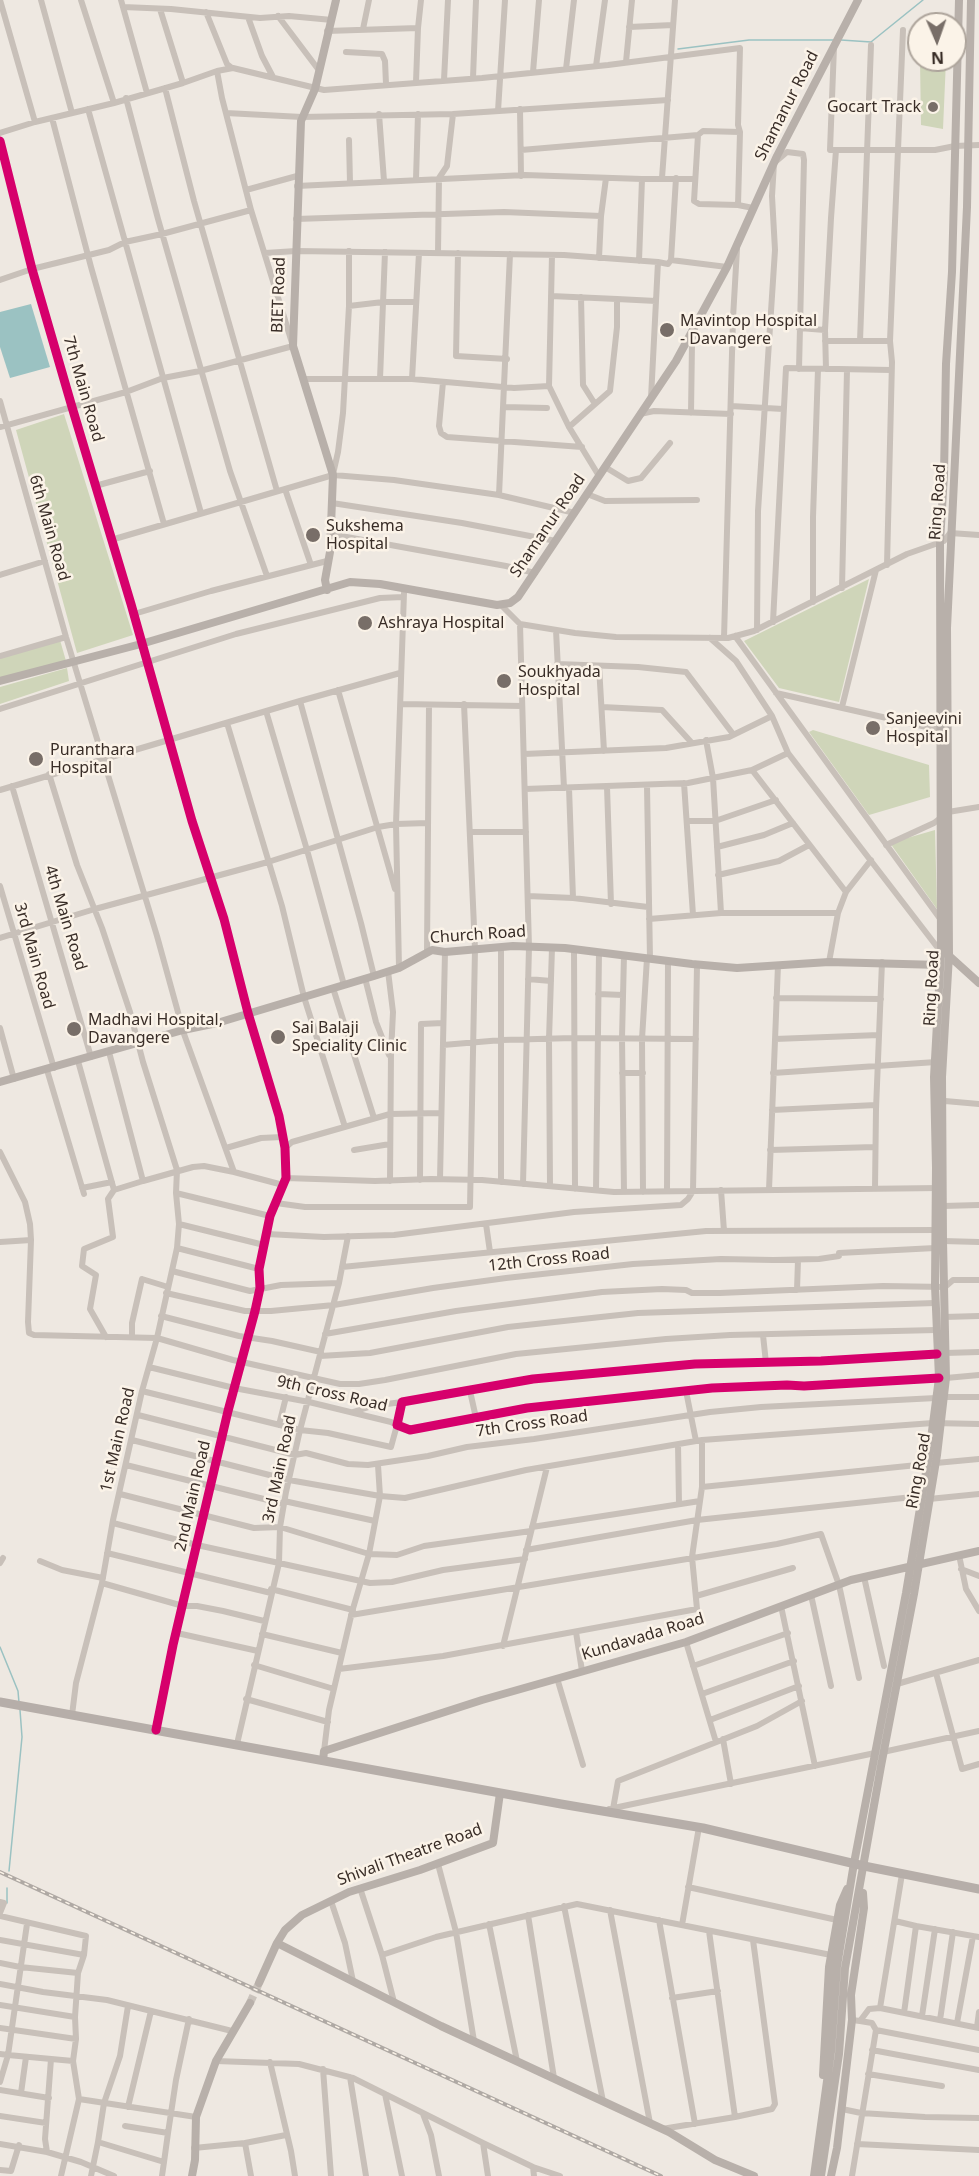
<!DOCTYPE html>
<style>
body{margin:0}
#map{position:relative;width:979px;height:2176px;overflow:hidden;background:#eee8e1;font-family:"Noto Sans",sans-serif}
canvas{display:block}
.north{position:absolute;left:907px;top:12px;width:60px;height:60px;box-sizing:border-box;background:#fbf3e8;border:2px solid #ada49b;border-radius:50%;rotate:178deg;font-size:16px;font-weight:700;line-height:24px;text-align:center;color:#392d27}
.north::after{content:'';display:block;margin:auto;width:21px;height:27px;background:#786e68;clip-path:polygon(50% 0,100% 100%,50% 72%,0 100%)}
</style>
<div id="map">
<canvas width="979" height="2176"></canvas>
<div class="north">N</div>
</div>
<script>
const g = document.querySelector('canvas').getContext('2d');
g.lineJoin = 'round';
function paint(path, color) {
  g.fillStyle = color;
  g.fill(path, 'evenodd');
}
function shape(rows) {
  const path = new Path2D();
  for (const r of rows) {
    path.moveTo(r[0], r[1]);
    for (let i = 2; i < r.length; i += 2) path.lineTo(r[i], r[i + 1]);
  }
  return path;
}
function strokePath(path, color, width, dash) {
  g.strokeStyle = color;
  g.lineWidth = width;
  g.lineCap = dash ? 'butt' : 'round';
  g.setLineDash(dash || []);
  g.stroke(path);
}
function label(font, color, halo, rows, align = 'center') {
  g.font = font + ' "Noto Sans",sans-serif';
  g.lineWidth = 5;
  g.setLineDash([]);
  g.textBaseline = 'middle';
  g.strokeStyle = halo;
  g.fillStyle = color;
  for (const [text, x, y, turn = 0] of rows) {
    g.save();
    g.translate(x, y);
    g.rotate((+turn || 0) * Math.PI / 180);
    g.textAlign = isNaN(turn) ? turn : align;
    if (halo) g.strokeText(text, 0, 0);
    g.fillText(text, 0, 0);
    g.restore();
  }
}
paint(shape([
 [920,60,946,60,943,129,921,125],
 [64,414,133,635,77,653,16,430],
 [869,579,839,702,779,688,744,641],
 [60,640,66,661,0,680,0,658],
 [67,668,69,681,0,704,0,687],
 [813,730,929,765,930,797,869,815,809,732],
 [935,830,937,909,890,843]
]), '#cfd5b9');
paint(shape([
 [31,304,50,367,10,378,0,347,0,312]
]), '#9bc2c2');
strokePath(shape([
 [841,40,871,42,923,0],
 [678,49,749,40,833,40],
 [0,1647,18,1691,19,1703],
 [9,1871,22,1737,20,1710],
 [7,1888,7,1903]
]), '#9bc2c2', 1.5);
strokePath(shape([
 [250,2003,259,1983]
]), '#cac3bc', 8, [8, 4]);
strokePath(shape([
 [0,0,35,122],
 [41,0,72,113],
 [81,0,114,103],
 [121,0,147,93],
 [123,7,171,9,260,18,289,16,332,20],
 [160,9,183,83],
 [206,12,227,64,232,68],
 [278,16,318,69],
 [248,17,262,56,273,77],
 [629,27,673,25],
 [418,28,421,0],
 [363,29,369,0],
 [327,31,418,28,416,82],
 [834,47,830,150,935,150,955,146,979,145],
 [346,52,382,54,385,61,386,84],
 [626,62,632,0],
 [596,66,605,0],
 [566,69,574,0],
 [533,72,539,0],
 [473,78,476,0],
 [444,80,448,0],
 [165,88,194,201,277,491],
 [126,98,158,219,230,471,267,576],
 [88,109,201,513],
 [520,109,521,176],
 [498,111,505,0],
 [226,113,302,117,453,114,668,100],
 [379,114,384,181],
 [52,118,91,267,164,524],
 [0,133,35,122,114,103,183,83,217,71,233,68,324,90,482,78,608,65,740,48,738,125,740,132],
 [698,135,703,131,740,132,738,205],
 [349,140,350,183],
 [0,141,32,269,72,407,131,604,192,821,224,919,248,1013,279,1116,285,1148,286,1178,270,1216,259,1269,260,1288,255,1311,228,1411,173,1645,156,1730],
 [521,150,698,135,694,201,699,204,738,205,753,208],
 [662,178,675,0],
 [416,179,418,114],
 [297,186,525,175,642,179],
 [246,190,297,176],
 [601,216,606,178],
 [296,219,504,212,601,216,599,258],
 [265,253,296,251,564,255,658,262,651,398],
 [438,253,439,178,447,166,453,114],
 [458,253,456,356,507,359],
 [671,260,727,267],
 [639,261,642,179,695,179],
 [658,262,668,264,671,260,676,178],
 [0,280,32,269,109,250,125,242,162,234,251,210],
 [551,296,617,299,617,327,610,391,569,427],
 [581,297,583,385,595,404],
 [617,299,656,301],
 [349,306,383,302,416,302],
 [799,328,825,330],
 [825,341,890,341],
 [860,341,871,45],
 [826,369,825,330,831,218,836,150],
 [304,379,412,379,514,388,549,386,569,427,599,476],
 [380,379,385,252],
 [412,379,419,253],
 [443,382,439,426,441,433,447,437,582,447],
 [549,386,552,255],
 [0,401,66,637,157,936,184,1034,234,1172,204,1166,193,1167,143,1181,109,1052],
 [731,406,783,409],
 [504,407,547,408],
 [691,413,692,343,694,332],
 [640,414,654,411,731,414],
 [0,427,126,392,163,378,200,371,293,346,251,210,222,98,217,71],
 [605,467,628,481,641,478,670,443],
 [333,474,338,452,343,413,349,306,349,251],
 [95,486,150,471],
 [285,489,311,565],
 [587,494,605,501,697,500],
 [499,495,510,254],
 [332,503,462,523,556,541],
 [330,534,506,566,535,573],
 [111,540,333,475,394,480,499,495,575,513],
 [887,565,892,362,890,341,903,30],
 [0,575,45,561],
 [842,588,847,370],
 [813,602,813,517,818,369],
 [501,605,520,624,575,633,616,637,728,638,754,631,907,554,944,541,950,533,979,535],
 [134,614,211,591,327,561],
 [773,622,786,368,891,370],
 [520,624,529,947,523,1184],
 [556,630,564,788],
 [757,630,758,511,775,250,772,196,774,163,787,152,803,154,804,160,799,369],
 [735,636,941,920],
 [710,638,736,661,772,716,788,753,941,952],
 [724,638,733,318,737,249],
 [0,656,66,637],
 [557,664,638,667,686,672,733,734],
 [599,666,604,751],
 [338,690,395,889],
 [776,693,940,730],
 [401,704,522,706],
 [602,707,662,710,691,742],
 [842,707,876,570],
 [0,709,236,634,380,598,403,597],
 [266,711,307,850,344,985],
 [227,723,282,906,304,997,345,1127],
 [706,740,713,778,721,913],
 [524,754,666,748,729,737,772,716],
 [752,770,846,892],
 [49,774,77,865,102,928,130,1012,143,1062,177,1170,176,1193,179,1224,177,1248,157,1338,142,1391,113,1520,102,1583,76,1683,72,1715],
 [684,783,693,915],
 [12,786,91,1057],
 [647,786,650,959],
 [607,787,611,904],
 [569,788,573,898],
 [525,789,688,783,752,770,788,753],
 [0,790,300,701],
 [687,821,715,821,776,800],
 [470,832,526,832],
 [886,845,934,823,948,812,979,807],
 [717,847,764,835,793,823],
 [718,875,779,861,809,845],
 [0,886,54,1068],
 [528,896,573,898,648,907],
 [649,919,721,913,838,913],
 [0,938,95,909,268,862,378,827,396,824,428,823],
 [574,949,575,1189],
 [427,952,429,705],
 [829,962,838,913,846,892,871,860],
 [399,968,396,824,404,593],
 [388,971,393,1012,391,1053,390,1181],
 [374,976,361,923,300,701,400,673],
 [365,978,376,1022,389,1055],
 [528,979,551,981],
 [333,988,374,1118],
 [598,994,623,995],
 [776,998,881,999],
 [0,1028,14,1079],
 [775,1039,879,1035],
 [443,1045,502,1040,573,1038,696,1039],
 [78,1061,114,1190,143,1181],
 [47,1070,84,1194],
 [622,1073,643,1073],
 [773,1073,936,1062],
 [943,1103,945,1101,979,1104],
 [772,1110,876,1105],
 [226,1148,261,1138,282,1137],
 [285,1148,292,1142,390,1114,441,1113],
 [354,1150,390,1144],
 [770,1150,875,1147],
 [0,1152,25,1202,30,1224,31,1240,0,1242],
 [234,1172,283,1185],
 [286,1178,375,1181,431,1179,482,1180,614,1192,939,1188],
 [440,1179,445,952],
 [420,1180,421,1024,443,1023],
 [501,1182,501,947],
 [550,1186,549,1039,552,948],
 [82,1188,112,1182],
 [875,1188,876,1109,882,962],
 [596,1190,599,952],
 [721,1190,724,1231],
 [769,1190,778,965],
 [667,1191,668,961],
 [624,1192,622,1038,624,955],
 [643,1192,642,1039,647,958],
 [176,1193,270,1216],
 [276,1203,305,1207,470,1207,475,949,464,704],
 [943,1206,979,1205],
 [179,1224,264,1245],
 [486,1224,490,1252],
 [267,1234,324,1237,394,1235,574,1212,681,1205,688,1199,693,1191,697,965],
 [31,1240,28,1322,29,1333,34,1335,157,1338,233,1360,340,1384,359,1384,385,1380,516,1354,666,1339,730,1335,936,1330],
 [943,1241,979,1242],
 [177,1248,259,1269],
 [342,1267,706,1231,935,1230],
 [172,1271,250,1291,281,1285,339,1283],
 [797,1290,798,1260],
 [166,1293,245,1311,271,1311,334,1305,433,1288,506,1278,633,1264,721,1259,773,1260,819,1259,839,1256,839,1253,935,1248],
 [161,1316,239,1336,272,1341,321,1352],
 [944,1317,979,1316],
 [325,1334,456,1311,602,1292,662,1289,686,1290,692,1293,720,1293,883,1286,945,1287,953,1280,979,1280],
 [763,1335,766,1363],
 [106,1337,90,1309,96,1275,82,1266,84,1249,113,1237,108,1199,114,1190],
 [132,1337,132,1323,142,1279,168,1287],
 [945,1353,979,1352],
 [937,1354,821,1361,695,1364,533,1379,402,1402,397,1425,410,1430,527,1408,712,1388,787,1385,804,1386,939,1378],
 [320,1356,370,1353,508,1327,638,1313,935,1303],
 [946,1378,979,1375],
 [142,1391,300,1430,328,1433,391,1447,397,1425,391,1422,309,1402,234,1388,149,1367],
 [470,1391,476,1418],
 [686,1391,696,1441],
 [944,1397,979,1397],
 [353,1412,372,1406,402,1402],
 [138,1415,295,1455,306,1453,348,1464,368,1465,428,1456,467,1447,534,1439,710,1412,761,1407,936,1398],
 [279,1425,286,1397],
 [132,1440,289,1480,380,1496,405,1498,526,1470,702,1440,933,1423,979,1424],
 [678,1444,679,1504],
 [936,1463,979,1459],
 [126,1465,284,1504],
 [702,1487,927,1464],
 [120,1494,254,1528,280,1527,369,1554,397,1555,424,1546,531,1531],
 [929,1499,979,1494],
 [284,1501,375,1521],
 [113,1523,197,1545,370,1583,392,1582,443,1570,525,1559],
 [532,1527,700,1501],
 [526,1550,697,1520,922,1496],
 [107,1553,271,1593],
 [959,1555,966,1589,979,1611],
 [40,1561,62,1570,103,1578],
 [0,1563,3,1558],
 [961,1569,979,1576],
 [864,1577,884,1666],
 [102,1583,183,1606,197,1606,223,1611,264,1621],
 [271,1589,353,1610],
 [811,1595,831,1686],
 [696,1596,793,1568],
 [781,1606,815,1766],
 [351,1615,777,1544,821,1534,839,1585,859,1678],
 [576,1632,582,1671],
 [177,1633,258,1651],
 [262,1634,342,1653],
 [686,1642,716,1742],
 [503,1646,547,1467],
 [254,1665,334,1689],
 [693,1666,788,1633],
 [339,1669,443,1656,697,1609,692,1557,702,1487,702,1440],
 [936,1673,962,1769,979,1764],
 [557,1678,583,1765],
 [897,1684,979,1660],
 [702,1694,794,1661],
 [246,1699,328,1722],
 [710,1720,799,1686],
 [723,1739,731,1784],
 [237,1744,279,1563,280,1527,286,1492,300,1430,339,1283,348,1236],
 [324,1751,329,1710,352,1612,369,1554,380,1496,378,1465],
 [883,1752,979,1731],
 [609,1809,875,1753],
 [613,1809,618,1781,757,1726,802,1701],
 [438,1864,456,1932,474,2041],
 [688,1887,837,1920],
 [360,1888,382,1955,436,1937,577,1904,831,1955],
 [331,1901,345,1943,353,1981],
 [0,1902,4,1903,0,1913],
 [564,1906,603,2101],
 [610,1910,650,2123],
 [528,1915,554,2078],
 [0,1916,86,1936,84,1955,0,1940],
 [659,1920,695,2124],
 [895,1921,916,1926,904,2013],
 [489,1924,517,2061],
 [682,1925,699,1827],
 [916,1926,979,1937],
 [382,1955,394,2002],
 [0,1963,20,1967,78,1973],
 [0,1984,43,1992,107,2000,232,2031],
 [672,1998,718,1991],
 [0,2005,75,2017,76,2039,73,2061,8,2055,0,2082],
 [880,2008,979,2028],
 [922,2016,935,1929],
 [75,2017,78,1973,84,1955],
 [852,2020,860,2021,869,2009,880,2008,902,1874],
 [940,2020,953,1932],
 [860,2021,872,2023,876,2030,979,2050],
 [957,2023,973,1936],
 [977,2027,979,2012],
 [0,2028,76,2039],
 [872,2050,979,2070],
 [0,2054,8,2055,27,1924],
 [73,2061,79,2099,196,2117],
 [216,2061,299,2064,353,2078,483,2143,533,2167,560,2176],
 [270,2062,291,2151,295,2176],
 [323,2069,331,2176],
 [868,2074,942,2086],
 [350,2077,366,2176],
 [0,2090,49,2098],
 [21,2093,26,2057],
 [385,2094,402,2176],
 [128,2107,151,2011],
 [842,2109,861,2113,925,2117,979,2118],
 [423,2114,431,2135,439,2176],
 [0,2116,46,2123],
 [735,2117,772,2109,775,2104,753,1940],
 [125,2126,168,2133,164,2162,98,2142,104,2103,120,2056,128,2006],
 [662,2129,735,2117,709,1931],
 [168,2133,176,2080,189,2019],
 [245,2143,286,2135],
 [483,2143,488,2176],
 [0,2144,47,2152,81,2162,114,2176],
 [857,2144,979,2150],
 [194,2148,245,2143,251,2176],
 [47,2152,45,2139,51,2059],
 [533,2167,534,2176],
 [0,2170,11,2171,19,2145],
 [61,2176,79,2099],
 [91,2176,98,2142],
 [162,2176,164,2162],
 [852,2176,876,2030]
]), '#c8c0b9', 6);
strokePath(shape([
 [327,590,325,580,330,552,333,475,293,346,301,121,315,89,336,0],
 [0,681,141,644,350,582,380,584,497,605,510,603,518,597,676,361,727,267,777,156,858,0],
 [947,954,979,983],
 [0,1082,183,1030,217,1023,374,976,399,968,432,950,445,952,513,946,565,948,692,964,737,968,829,962,940,965],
 [323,1761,324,1751,482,1700,686,1642,851,1580,979,1551],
 [277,1943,441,2026,669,2132,715,2160,754,2176],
 [259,1983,277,1943,285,1930,302,1915,349,1892,420,1870,493,1843,500,1793],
 [823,2075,829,1967,840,1905,847,1889],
 [192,2176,195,2160,196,2117,216,2061,250,2003],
 [814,2176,831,2052,837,1966,854,1863,906,1593,929,1454,939,1378,935,1286,936,1168,934,1077,941,952,940,542,944,474,946,364,952,272,959,0],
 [821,2176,839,2054,845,1968,881,1766,914,1594,937,1455,946,1378,943,1241,942,1077,949,955,947,628,967,207,971,0],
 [831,2176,837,2148,852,2020,851,1995,864,1908,863,1893]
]), '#b8b0aa', 8);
strokePath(shape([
 [0,1702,561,1804,703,1828,864,1866,979,1889]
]), '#b6aea9', 9);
const rail = shape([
 [0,1872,661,2176]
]);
strokePath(rail, '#afa9a4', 4);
strokePath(rail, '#fbf3e8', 1.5, [4.5]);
strokePath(shape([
 [0,141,32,269,72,407,131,604,192,821,224,919,248,1013,279,1116,285,1148,286,1178,270,1216,259,1269,260,1288,255,1311,228,1411,173,1645,156,1730],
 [937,1354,821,1361,695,1364,533,1379,402,1402,397,1425,410,1430,527,1408,712,1388,787,1385,804,1386,939,1378]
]), '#d6006c', 9);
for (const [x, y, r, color] of [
 [933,107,6,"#786e68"],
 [667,330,8,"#786e68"],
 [313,535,8,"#786e68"],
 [365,623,8,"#786e68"],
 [504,681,8,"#786e68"],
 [873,728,8,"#786e68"],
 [36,759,8,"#786e68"],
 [74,1029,8,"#786e68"],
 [278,1037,8,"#786e68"]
]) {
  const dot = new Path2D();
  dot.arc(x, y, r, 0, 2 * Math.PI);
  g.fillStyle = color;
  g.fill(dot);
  strokePath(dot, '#fbf3e8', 2);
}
label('16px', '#392d27', '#fbf3e8', [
 ["Shamanur Road",787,106,-63],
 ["BIET Road",279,295,-88],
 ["7th Main Road",83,389,74],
 ["Ring Road",938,502,-86],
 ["Shamanur Road",548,526,-56],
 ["6th Main Road",49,528,74],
 ["4th Main Road",65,918,73],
 ["Church Road",478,935,-4],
 ["3rd Main Road",34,956,74],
 ["Ring Road",932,988,-87],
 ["12th Cross Road",549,1260,-6],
 ["9th Cross Road",332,1394,13],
 ["7th Cross Road",532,1424,-8],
 ["1st Main Road",118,1440,-77],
 ["3rd Main Road",280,1469,-78],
 ["Ring Road",919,1471,-80],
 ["2nd Main Road",193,1496,-77],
 ["Kundavada Road",643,1637,-17],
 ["Shivali Theatre Road",410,1855,-20]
]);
label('16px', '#392d27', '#fbf3e8', [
 ["Gocart Track",921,107,"right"],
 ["Mavintop Hospital",680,321],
 ["- Davangere",680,339],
 ["Sukshema",326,526],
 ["Hospital",326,544],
 ["Ashraya Hospital",378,623],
 ["Soukhyada",518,672],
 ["Hospital",518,690],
 ["Sanjeevini",886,719],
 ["Hospital",886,737],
 ["Puranthara",50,750],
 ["Hospital",50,768],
 ["Madhavi Hospital,",88,1020],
 ["Davangere",88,1038],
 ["Sai Balaji",292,1028],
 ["Speciality Clinic",292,1046]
], 'left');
</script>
